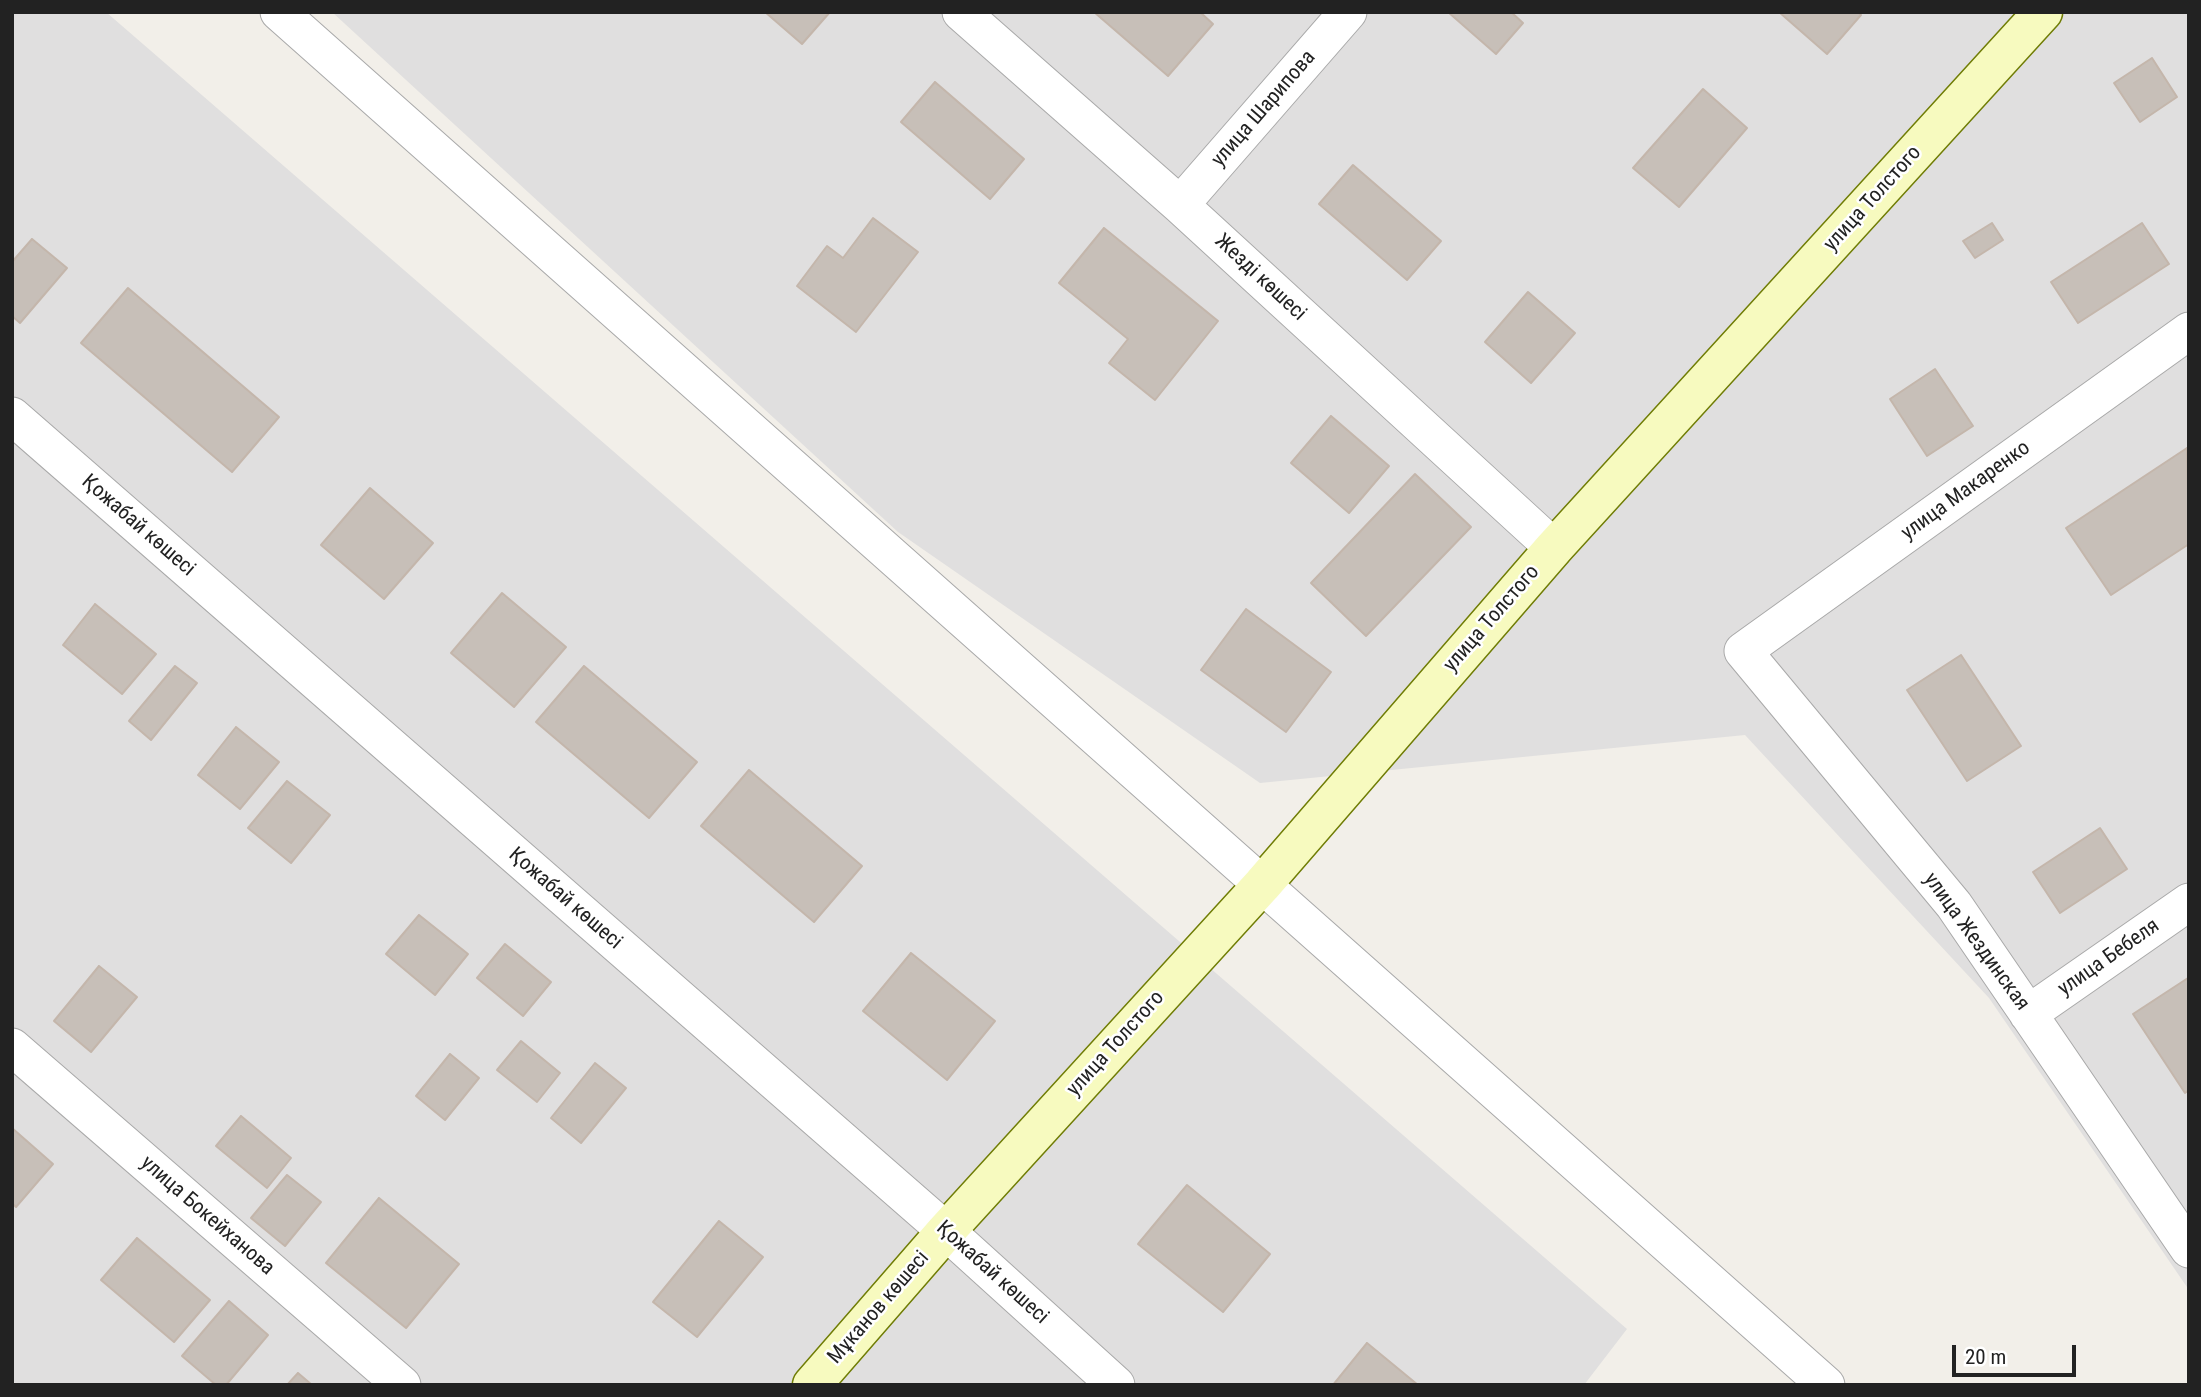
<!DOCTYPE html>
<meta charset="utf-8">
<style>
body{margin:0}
#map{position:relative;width:2201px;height:1397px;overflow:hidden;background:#f2efe9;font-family:"Roboto Condensed",sans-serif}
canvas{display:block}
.frame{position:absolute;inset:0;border:14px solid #222;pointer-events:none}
.scale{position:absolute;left:1952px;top:1345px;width:124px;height:32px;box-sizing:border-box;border:4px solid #222;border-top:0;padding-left:9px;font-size:21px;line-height:24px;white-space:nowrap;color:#222;-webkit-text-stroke:5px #fff;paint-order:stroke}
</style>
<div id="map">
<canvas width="2201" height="1397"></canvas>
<div class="frame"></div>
<div class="scale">20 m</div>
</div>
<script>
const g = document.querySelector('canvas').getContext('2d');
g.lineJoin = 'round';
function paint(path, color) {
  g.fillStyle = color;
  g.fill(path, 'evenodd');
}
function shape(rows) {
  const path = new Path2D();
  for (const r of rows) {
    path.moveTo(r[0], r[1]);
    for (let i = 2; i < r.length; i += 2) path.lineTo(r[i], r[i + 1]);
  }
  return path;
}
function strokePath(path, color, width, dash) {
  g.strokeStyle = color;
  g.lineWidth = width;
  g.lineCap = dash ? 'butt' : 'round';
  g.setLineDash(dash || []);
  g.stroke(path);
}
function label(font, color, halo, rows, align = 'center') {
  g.font = font + ' "Roboto Condensed",sans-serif';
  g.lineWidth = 5;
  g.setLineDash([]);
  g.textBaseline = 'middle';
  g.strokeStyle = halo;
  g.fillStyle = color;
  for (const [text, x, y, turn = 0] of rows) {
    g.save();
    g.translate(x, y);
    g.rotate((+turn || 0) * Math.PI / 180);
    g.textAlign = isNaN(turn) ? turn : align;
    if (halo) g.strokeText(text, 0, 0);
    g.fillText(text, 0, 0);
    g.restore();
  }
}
paint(shape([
 [12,12,106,12,1627,1329,1584,1385,12,1385],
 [332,12,2189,12,2189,1290,1989,998,1745,735,1260,783,898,532]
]), '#e0dfdf');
const building = shape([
 [765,12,830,12,802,44,765,12],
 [1094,12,1200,12,1213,24,1168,76,1094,12],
 [1448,12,1511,12,1523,23,1496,54,1448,12],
 [1779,12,1858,12,1861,15,1827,54,1779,12],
 [2152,58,2177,97,2140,122,2114,83,2152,58],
 [935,82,1024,159,990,199,901,122,935,82],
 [1703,89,1747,128,1679,207,1633,168,1703,89],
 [1353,165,1441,241,1407,280,1319,204,1353,165],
 [873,218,918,252,856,332,797,286,827,246,843,258,873,218],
 [1992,223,2003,240,1975,258,1963,241,1992,223],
 [2142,223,2169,264,2078,323,2051,282,2142,223],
 [1104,228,1218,321,1155,400,1109,363,1128,339,1059,283,1104,228],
 [32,239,67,268,20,323,12,316,12,262,32,239],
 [128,288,279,417,232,472,81,343,128,288],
 [1528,292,1575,333,1531,383,1485,342,1528,292],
 [1935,369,1973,426,1927,456,1890,399,1935,369],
 [1331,416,1389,466,1349,513,1291,463,1331,416],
 [2187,448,2189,544,2111,595,2066,528,2187,448],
 [1415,474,1471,527,1366,636,1311,583,1415,474],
 [370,488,433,543,384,599,321,545,370,488],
 [502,593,566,647,514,707,451,653,502,593],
 [95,604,156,654,122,694,63,645,95,604],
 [1246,609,1331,672,1286,732,1201,670,1246,609],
 [1961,655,2021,746,1967,781,1907,690,1961,655],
 [175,666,197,683,151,740,129,721,175,666],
 [584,666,697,762,649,818,536,722,584,666],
 [236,727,279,762,240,809,198,775,236,727],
 [749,770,862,866,814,922,701,826,749,770],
 [287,781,330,815,291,863,248,828,287,781],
 [2100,828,2127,869,2060,913,2033,872,2100,828],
 [419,915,468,954,435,995,386,954,419,915],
 [505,944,551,982,523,1016,477,978,505,944],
 [911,953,995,1021,947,1080,863,1011,911,953],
 [99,966,137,997,91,1052,54,1021,99,966],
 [2188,978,2189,1090,2185,1093,2133,1014,2188,978],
 [521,1041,560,1073,537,1102,497,1070,521,1041],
 [450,1054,479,1078,445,1120,416,1096,450,1054],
 [595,1063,626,1088,581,1143,551,1118,595,1063],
 [241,1116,291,1158,267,1188,216,1146,241,1116],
 [12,1128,53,1164,16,1207,12,1203,12,1128],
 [287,1175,321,1202,285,1246,251,1218,287,1175],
 [1187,1185,1270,1254,1223,1312,1138,1244,1187,1185],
 [379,1198,459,1264,406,1328,326,1263,379,1198],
 [719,1221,763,1257,697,1337,653,1302,719,1221],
 [137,1238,210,1300,174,1342,101,1280,137,1238],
 [229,1301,268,1335,226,1385,216,1385,182,1356,229,1301],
 [1367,1343,1418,1385,1333,1385,1367,1343],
 [298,1373,312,1385,287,1385,298,1373]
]);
paint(building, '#c7bfb8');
strokePath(building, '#c4b6ab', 2);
const street = shape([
 [279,12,1826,1385],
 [961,12,1180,205,1554,548],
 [1180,205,1348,12],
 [2189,331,1743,651,1954,905,2189,1249],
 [12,416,946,1231,1116,1385],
 [2028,1014,2189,902],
 [12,1047,402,1385]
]);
const secondary = shape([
 [812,1385,946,1231,1262,885,1554,548,2043,12]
]);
strokePath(street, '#a9a9a9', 39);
strokePath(secondary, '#707d05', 41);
strokePath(street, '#fff', 37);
strokePath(secondary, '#f7fabf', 38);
label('21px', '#222', '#fff', [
 ["улица Шарипова",1264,109,-49],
 ["улица Толстого",1873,199,-48],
 ["Жезді көшесі",1260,278,43],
 ["улица Макаренко",1966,491,-36],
 ["Қожабай көшесі",138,526,41],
 ["улица Толстого",1492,619,-49],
 ["Қожабай көшесі",565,899,41],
 ["улица Жездинская",1976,942,54],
 ["улица Бебеля",2109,958,-35],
 ["улица Толстого",1116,1044,-48],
 ["улица Бокейханова",207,1216,41],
 ["Қожабай көшесі",992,1273,42],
 ["Мұканов көшесі",879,1308,-49]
]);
</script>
